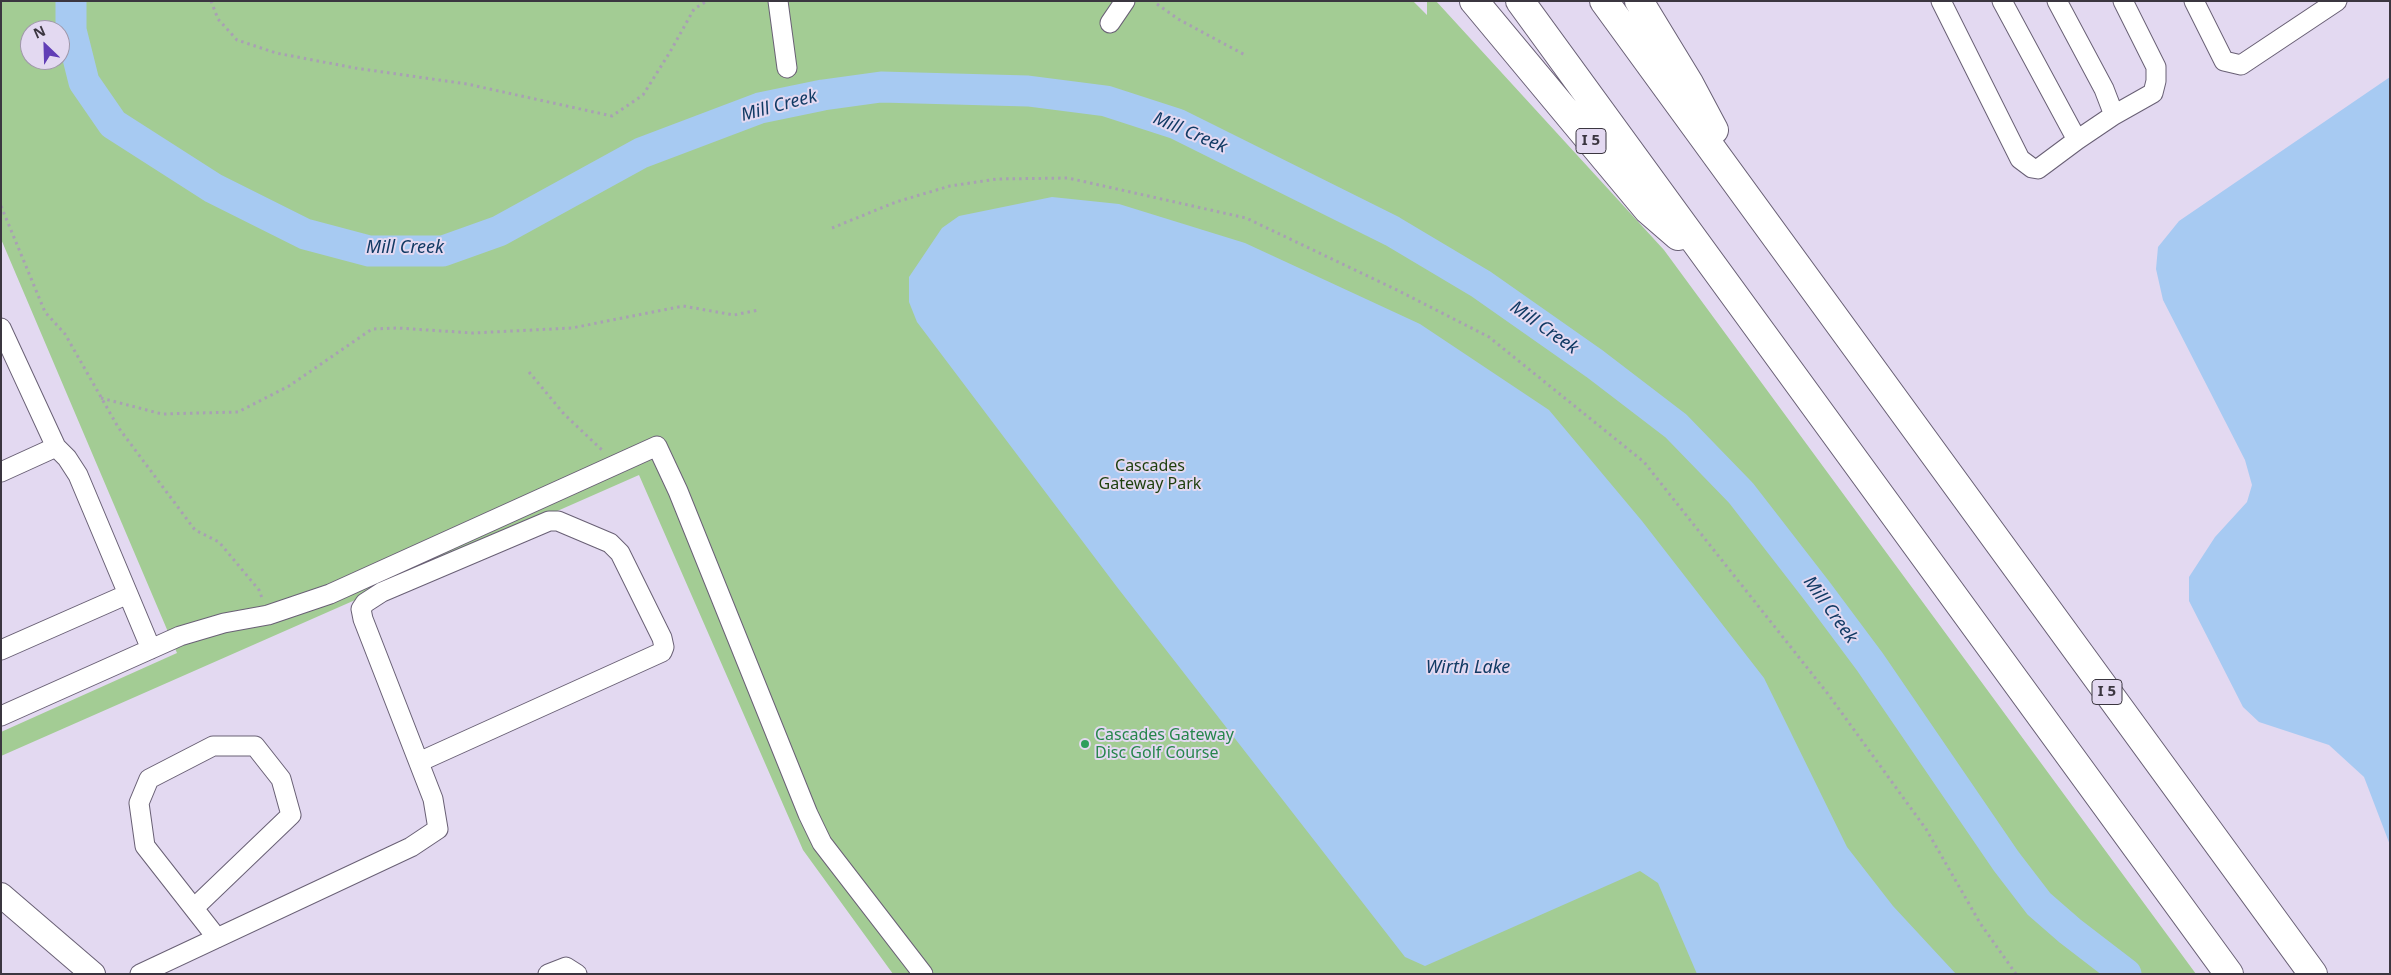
<!DOCTYPE html>
<style>
body{margin:0}
#map{position:relative;width:2391px;height:975px;overflow:hidden;background:#e3d9f1;font-family:"Noto Sans",sans-serif}
canvas{display:block}
.frame{position:absolute;inset:0;border:2px solid #3b3640;pointer-events:none}
.north{position:absolute;left:20px;top:20px;width:50px;height:50px;box-sizing:border-box;background:#e3d9f1;border:1px solid #a098aa;border-radius:50%;rotate:336deg;font-size:14px;font-weight:700;line-height:20px;text-align:center;color:#3b3640}
.north::after{content:'';display:block;margin:auto;width:18px;height:22px;background:#613eb6;clip-path:polygon(50% 0,100% 100%,50% 72%,0 100%)}
</style>
<div id="map">
<canvas width="2391" height="975"></canvas>
<div class="frame"></div>
<div class="north">N</div>
</div>
<script>
const g = document.querySelector('canvas').getContext('2d');
g.lineJoin = 'round';
function paint(path, color) {
  g.fillStyle = color;
  g.fill(path, 'evenodd');
}
function shape(rows) {
  const path = new Path2D();
  for (const r of rows) {
    path.moveTo(r[0], r[1]);
    for (let i = 2; i < r.length; i += 2) path.lineTo(r[i], r[i + 1]);
  }
  return path;
}
function strokePath(path, color, width, dash) {
  g.strokeStyle = color;
  g.lineWidth = width;
  g.lineCap = dash ? 'butt' : 'round';
  g.setLineDash(dash || []);
  g.stroke(path);
}
function label(font, color, halo, rows, align = 'center') {
  g.font = font + ' "Noto Sans",sans-serif';
  g.lineWidth = 4;
  g.setLineDash([]);
  g.textBaseline = 'middle';
  g.strokeStyle = halo;
  g.fillStyle = color;
  for (const [text, x, y, turn = 0] of rows) {
    g.save();
    g.translate(x, y);
    g.rotate((+turn || 0) * Math.PI / 180);
    g.textAlign = isNaN(turn) ? turn : align;
    if (halo) g.strokeText(text, 0, 0);
    g.fillText(text, 0, 0);
    g.restore();
  }
}
paint(shape([
 [1,1,1413,1,1427,15,1427,1,1436,1,1664,250,2196,974,893,974,803,850,639,475,1,756,1,732,177,653,1,239],
 [30,30,60,30,60,60,30,60]
]), '#a3cc94');
paint(shape([
 [2390,77,2390,845,2364,777,2329,745,2259,722,2243,707,2189,601,2189,577,2215,537,2247,502,2252,485,2245,460,2163,300,2156,269,2158,247,2179,221],
 [1052,197,1119,204,1245,243,1420,324,1549,410,1642,521,1764,678,1847,847,1893,906,1956,974,1697,974,1658,883,1640,871,1425,966,1405,957,1117,587,917,322,909,302,909,277,942,228,959,216]
]), '#a7caf2');
strokePath(shape([
 [71,1,71,30,84,82,113,124,213,188,305,234,369,251,443,251,499,231,641,153,760,108,823,95,881,87,1028,91,1106,101,1177,124,1392,231,1481,284,1595,364,1676,426,1741,493,1817,591,1870,662,2006,861,2039,904,2070,931,2126,974]
]), '#a7caf2', 31);
const minor = shape([
 [778,1,787,68],
 [1941,1,2020,159,2032,168,2038,169,2077,140],
 [2002,1,2077,140,2114,115,2104,89,2057,1],
 [2194,1,2224,61,2241,65,2337,1],
 [1110,23,1125,1],
 [2114,115,2153,93,2156,81,2156,67,2123,1],
 [1,328,56,447,67,458,78,475,128,594],
 [1,472,56,447],
 [1,650,128,594,151,649],
 [1,716,180,636,224,623,268,615,330,594,657,446,678,491,808,814,822,843,923,974],
 [194,908,291,815,281,779,255,746,213,746,149,779,139,803,145,846,217,938],
 [140,974,411,847,438,829,433,799,363,619,361,609,365,603,382,592,549,521,558,521,610,543,620,553,662,638,664,647,662,652,419,762],
 [548,974,566,967,577,974]
]);
const major = shape([
 [1,895,93,974]
]);
const highway = shape([
 [1474,1,1648,210,1678,236],
 [1520,1,2229,974],
 [1604,1,2313,974],
 [1639,1,1689,83,1714,130]
]);
strokePath(minor, '#696075', 21);
strokePath(major, '#696075', 26);
strokePath(highway, '#696075', 30);
strokePath(shape([
 [211,1,218,19,237,40,276,53,355,68,467,84,612,116,643,95,670,52,694,9,707,1],
 [1157,4,1178,19,1245,55],
 [1,206,45,312,65,334,118,427,195,530,219,542,259,590,262,598],
 [832,228,896,202,950,186,997,179,1068,178,1246,218,1399,291,1489,337,1644,462,1828,694,1926,829,1980,923,2016,974],
 [529,372,564,414,603,451],
 [101,398,162,414,238,412,289,386,372,329,397,328,473,333,572,328,683,306,734,315,759,310]
]), '#a9a0b4', 3, [2.5, 4]);
strokePath(minor, '#fff', 19);
strokePath(major, '#fff', 24);
strokePath(highway, '#fff', 28);
for (const [x, y, r, color] of [
 [1085,744,5,"#2e9e5b"]
]) {
  const dot = new Path2D();
  dot.arc(x, y, r, 0, 2 * Math.PI);
  g.fillStyle = color;
  g.fill(dot);
  strokePath(dot, '#e3d9f1', 2);
}
for (const [x, y, w] of [
 [1591,141,30],
 [2107,692,30]
]) {
  const box = new Path2D();
  box.roundRect(x - w / 2, y - 12.5, w, 25, 4);
  g.fillStyle = '#e3d9f1';
  g.fill(box);
  strokePath(box, '#3b3640', 1);
}
label('bold 15px', '#3b3640', null, [
 ["I 5",1591,141],
 ["I 5",2107,692]
]);
label('16px', '#1d3f0d', '#e3d9f1', [
 ["Cascades",1150,466],
 ["Gateway Park",1150,484]
]);
label('16px', '#27864d', '#e3d9f1', [
 ["Cascades Gateway",1095,735],
 ["Disc Golf Course",1095,753]
], 'left');
label('italic 18px', '#113a64', '#e3d9f1', [
 ["Mill Creek",779,106,-15],
 ["Mill Creek",1190,133,23],
 ["Mill Creek",405,248],
 ["Mill Creek",1544,328,35],
 ["Mill Creek",1830,610,54],
 ["Wirth Lake",1468,668]
]);
</script>
